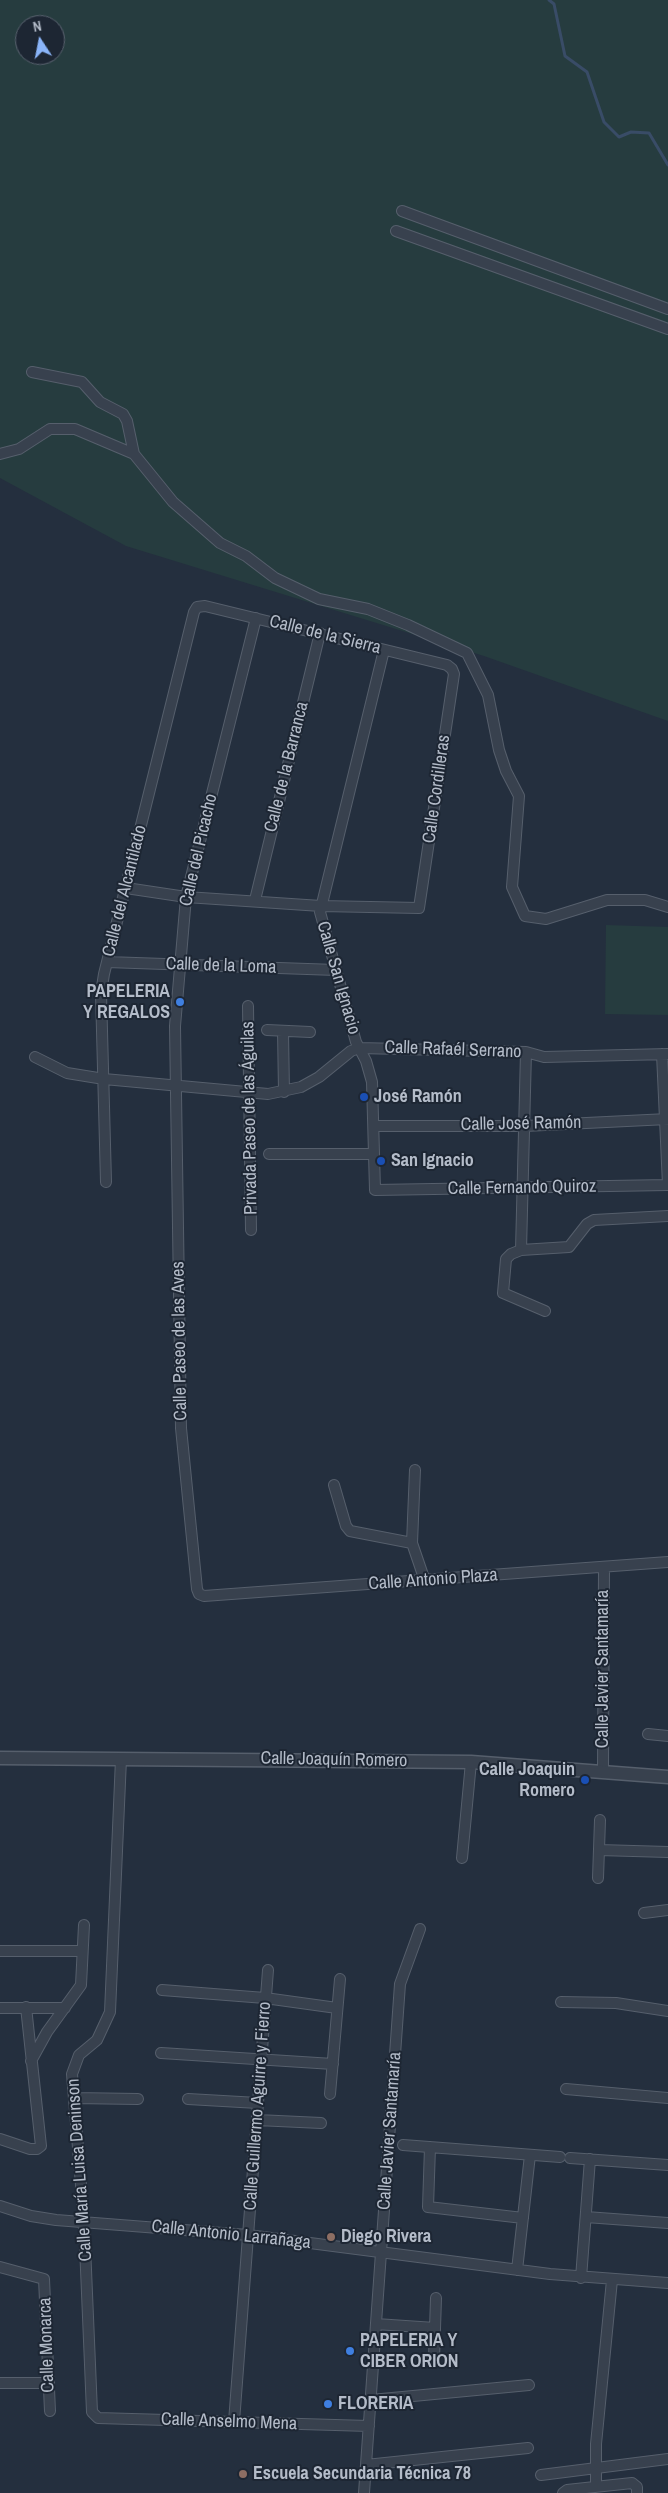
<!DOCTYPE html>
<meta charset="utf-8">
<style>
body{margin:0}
#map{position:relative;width:668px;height:2493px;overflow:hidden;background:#242f3e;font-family:"Archivo Narrow",sans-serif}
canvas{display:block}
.north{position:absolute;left:15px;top:15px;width:50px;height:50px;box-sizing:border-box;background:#1d2633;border:1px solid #59626f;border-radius:50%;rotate:349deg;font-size:14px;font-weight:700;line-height:20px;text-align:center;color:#b4bcc9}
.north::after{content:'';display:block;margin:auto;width:18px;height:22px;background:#8ab4f8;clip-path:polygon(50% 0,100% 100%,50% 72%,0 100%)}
</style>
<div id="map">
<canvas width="668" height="2493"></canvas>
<div class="north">N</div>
</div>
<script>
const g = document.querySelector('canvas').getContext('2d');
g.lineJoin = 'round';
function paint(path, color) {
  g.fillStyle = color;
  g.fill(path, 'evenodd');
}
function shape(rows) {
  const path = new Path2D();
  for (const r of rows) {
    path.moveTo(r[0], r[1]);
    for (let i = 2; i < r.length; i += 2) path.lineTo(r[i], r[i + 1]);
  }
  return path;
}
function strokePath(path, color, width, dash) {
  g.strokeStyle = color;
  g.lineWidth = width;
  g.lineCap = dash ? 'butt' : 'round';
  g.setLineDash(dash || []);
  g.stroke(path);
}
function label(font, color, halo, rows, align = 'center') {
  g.font = font + ' "Archivo Narrow",sans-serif';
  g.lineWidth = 4;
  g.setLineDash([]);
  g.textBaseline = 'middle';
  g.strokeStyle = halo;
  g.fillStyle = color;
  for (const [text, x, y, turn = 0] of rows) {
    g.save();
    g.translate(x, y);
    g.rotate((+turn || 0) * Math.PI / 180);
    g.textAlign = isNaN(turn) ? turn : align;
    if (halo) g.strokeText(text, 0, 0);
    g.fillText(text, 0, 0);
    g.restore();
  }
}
paint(shape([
 [0,0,668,0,668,721,484,656,126,546,0,478],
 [25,25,55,25,55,55,25,55],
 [606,925,668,927,668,1015,605,1014]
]), '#263c3f');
strokePath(shape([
 [549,0,554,4,565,56,587,72,604,122,619,137,631,132,649,133,668,165]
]), '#394c67', 3);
const minor = shape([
 [402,211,668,309],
 [396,231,668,329],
 [32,372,82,382,100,402,123,414,127,421,134,454,173,502,220,543,246,556,275,578,319,599,368,609,408,625,467,653,488,695,499,750,506,771,519,796,512,887,525,916,546,919,607,900,645,900,668,907],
 [0,454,19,449,50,429,75,429,134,454],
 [256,618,186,897,175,1026,181,1428,197,1589,199,1594,204,1596,668,1562],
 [384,650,320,912,356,1042,366,1061,372,1082,375,1190,668,1185],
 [255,900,320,633],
 [107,962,336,970],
 [248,1006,251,1230],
 [267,1030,310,1032],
 [283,1031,284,1092],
 [662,1054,668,1185],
 [35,1057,67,1073,104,1079,268,1094,301,1087,319,1077,351,1051,359,1048,526,1052,544,1057,668,1054],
 [374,1126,525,1126,668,1119],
 [269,1154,374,1154],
 [106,1182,101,993,104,974,194,612,197,607,205,606,447,665,452,669,454,674,419,908,321,906,186,897,126,888],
 [521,1250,526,1052],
 [545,1311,503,1293,506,1259,511,1254,521,1250,569,1247,587,1224,594,1220,668,1216],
 [415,1470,412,1543,425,1581],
 [334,1485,346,1526,350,1531,412,1543],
 [648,1734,668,1736],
 [121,1759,110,2012,97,2040,79,2055,72,2074,84,2222,92,2412,98,2418,369,2426],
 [603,1770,604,1568],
 [599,1850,668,1852],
 [462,1858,471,1762],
 [598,1878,600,1820],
 [644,1913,668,1910],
 [0,1951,82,1951],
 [162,1990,265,1998,337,2008],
 [561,2002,616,2003,668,2011],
 [0,2008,65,2008],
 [161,2053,333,2064],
 [31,2061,47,2032,81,1985,84,1925],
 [566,2089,668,2098],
 [330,2094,340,1979],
 [74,2098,138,2099],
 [188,2099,258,2103],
 [257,2120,321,2123],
 [0,2139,30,2149,37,2149,41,2146,26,2007],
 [403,2145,560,2157],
 [430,2147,428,2207,523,2218],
 [570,2158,668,2165],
 [0,2206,31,2216,56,2220,248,2235,550,2274,668,2283],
 [586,2217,668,2223],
 [0,2267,44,2279,50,2411],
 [517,2270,530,2155],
 [581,2278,590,2159],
 [376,2324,435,2328],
 [434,2359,436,2298],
 [0,2383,49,2383],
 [371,2400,529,2385],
 [234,2422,268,1970],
 [366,2465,528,2448],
 [541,2475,668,2459],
 [596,2487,596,2444,612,2280],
 [364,2493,400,1984,420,1929],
 [563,2493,567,2490,632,2483,637,2487,637,2493]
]);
const tertiary = shape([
 [0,1758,471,1762,668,1777]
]);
strokePath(minor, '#565f6c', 12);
strokePath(tertiary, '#565f6c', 15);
strokePath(minor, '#38414e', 10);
strokePath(tertiary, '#38414e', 12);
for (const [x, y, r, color] of [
 [180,1002,5,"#3f7fe0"],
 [364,1097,5,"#1a4fb4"],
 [381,1161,5,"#1a4fb4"],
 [585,1780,5,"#1a4fb4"],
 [331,2237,5,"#8d6e63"],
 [350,2351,5,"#3f7fe0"],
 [328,2404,5,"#3f7fe0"],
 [243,2474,5,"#8d6e63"]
]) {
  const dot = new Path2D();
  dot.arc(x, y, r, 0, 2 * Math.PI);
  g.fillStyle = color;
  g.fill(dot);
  strokePath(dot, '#1d2633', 2);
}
label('18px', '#b4bcc9', '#1d2633', [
 ["Calle de la Sierra",325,635,14],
 ["Calle de la Barranca",287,767,-76],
 ["Calle Cordilleras",437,789,-82],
 ["Calle del Picacho",199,850,-77],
 ["Calle del Alcantilado",125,891,-76],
 ["Calle de la Loma",221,966,2],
 ["Calle San Ignacio",338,978,74],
 ["Calle Rafaél Serrano",453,1050,2],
 ["Privada Paseo de las Águilas",250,1118,-91],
 ["Calle José Ramón",521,1124,-1],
 ["Calle Fernando Quiroz",522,1188,-1],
 ["Calle Paseo de las Aves",180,1341,-91],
 ["Calle Antonio Plaza",433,1580,-4],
 ["Calle Javier Santamaría",603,1669,-90],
 ["Calle Joaquín Romero",334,1760,1],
 ["Calle Guillermo Aguirre y Fierro",258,2106,-86],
 ["Calle Javier Santamaría",390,2131,-86],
 ["Calle María Luisa Deninson",80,2170,-94],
 ["Calle Antonio Larrañaga",231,2235,6],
 ["Calle Monarca",47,2345,-92],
 ["Calle Anselmo Mena",229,2422,2]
]);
label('bold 18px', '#b4bcc9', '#1d2633', [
 ["PAPELERIA",170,992,"right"],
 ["Y REGALOS",170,1013,"right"],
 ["José Ramón",374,1097],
 ["San Ignacio",391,1161],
 ["Calle Joaquin",575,1770,"right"],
 ["Romero",575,1791,"right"],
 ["Diego Rivera",341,2237],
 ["PAPELERIA Y",360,2341],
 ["CIBER ORION",360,2362],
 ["FLORERIA",338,2404],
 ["Escuela Secundaria Técnica 78",253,2474]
], 'left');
</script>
